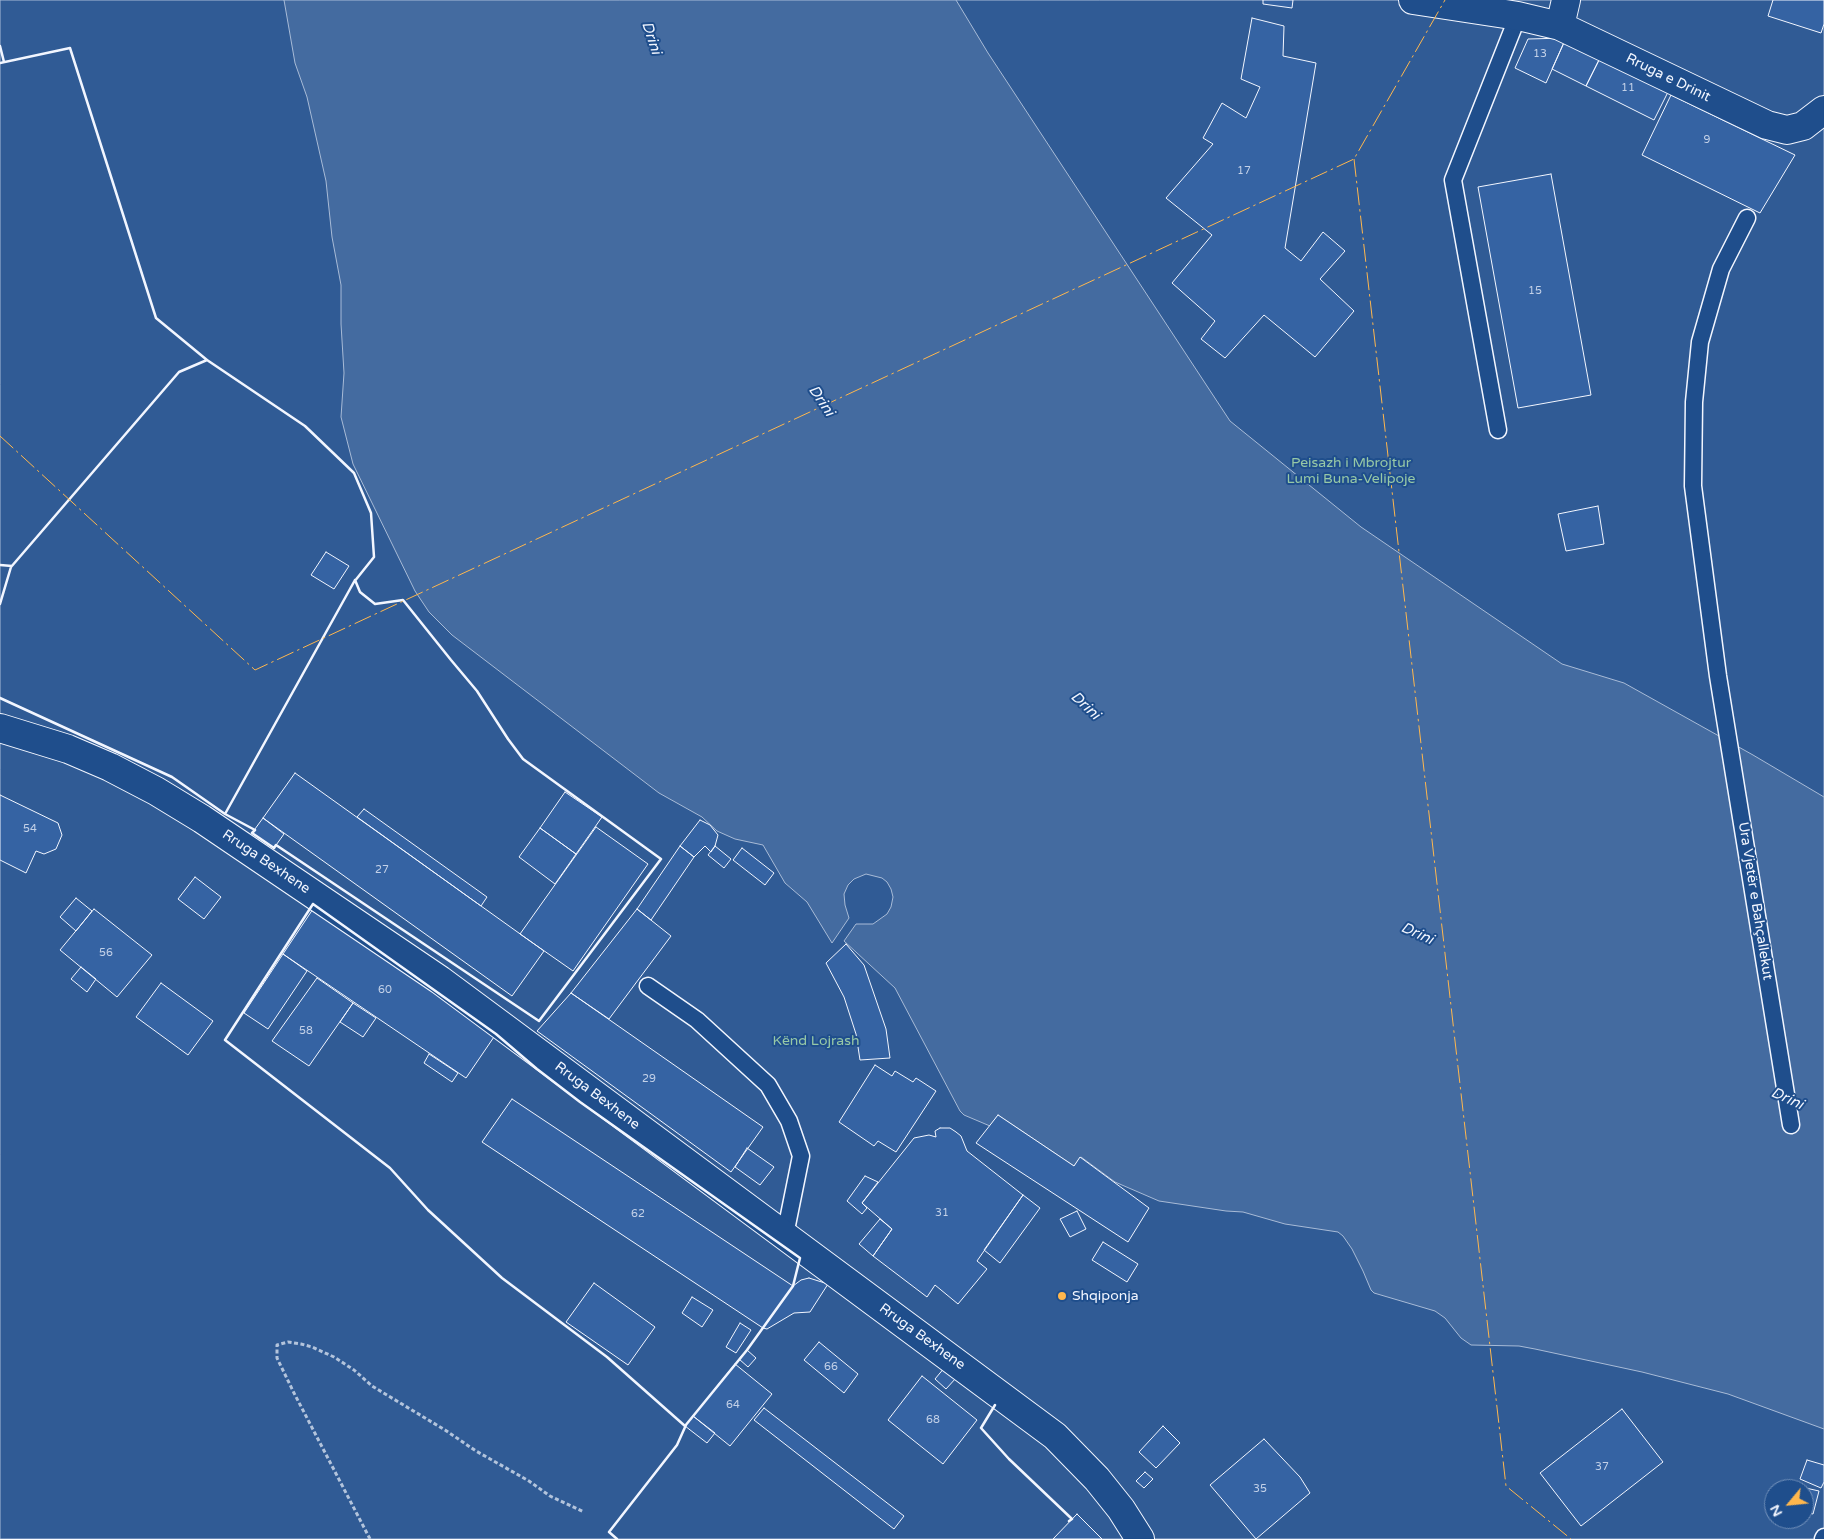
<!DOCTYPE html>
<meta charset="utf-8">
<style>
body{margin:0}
#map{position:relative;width:1824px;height:1539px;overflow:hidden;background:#1f4e8c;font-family:"Varela Round",sans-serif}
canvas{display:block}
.north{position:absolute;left:1764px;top:1479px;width:50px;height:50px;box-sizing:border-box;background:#1f4e8c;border:1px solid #7391ba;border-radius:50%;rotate:242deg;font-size:14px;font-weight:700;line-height:20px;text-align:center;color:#f2f6ff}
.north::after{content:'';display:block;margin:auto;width:18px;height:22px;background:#ffb74d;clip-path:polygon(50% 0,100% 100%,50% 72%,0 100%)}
</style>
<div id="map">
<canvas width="1824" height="1539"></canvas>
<div class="north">N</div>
</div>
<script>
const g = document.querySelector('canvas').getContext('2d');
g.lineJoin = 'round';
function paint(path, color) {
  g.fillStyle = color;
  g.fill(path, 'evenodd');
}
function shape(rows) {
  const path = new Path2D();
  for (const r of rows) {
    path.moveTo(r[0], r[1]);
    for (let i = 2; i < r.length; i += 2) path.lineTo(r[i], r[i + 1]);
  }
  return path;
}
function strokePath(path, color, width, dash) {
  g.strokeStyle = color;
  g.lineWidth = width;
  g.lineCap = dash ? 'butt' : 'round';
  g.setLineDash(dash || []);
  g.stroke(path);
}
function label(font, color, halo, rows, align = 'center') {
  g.font = font + ' "Varela Round",sans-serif';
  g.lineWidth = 4;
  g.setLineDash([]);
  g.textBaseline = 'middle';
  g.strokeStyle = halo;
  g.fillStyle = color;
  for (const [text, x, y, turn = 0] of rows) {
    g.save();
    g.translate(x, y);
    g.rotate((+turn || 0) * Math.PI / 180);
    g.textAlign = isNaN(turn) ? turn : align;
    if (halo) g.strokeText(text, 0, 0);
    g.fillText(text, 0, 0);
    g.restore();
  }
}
const built = shape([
 [0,0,356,0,1824,1378,1824,1539,0,1539,0,0],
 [1774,1489,1804,1489,1804,1519,1774,1519,1774,1489],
 [376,0,1824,0,1824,1356,376,0]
]);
paint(built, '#305b95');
strokePath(built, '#a8bbd7', 1);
const water = shape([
 [284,0,956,0,988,53,1230,421,1361,527,1562,664,1624,683,1753,755,1824,797,1824,1429,1728,1394,1642,1372,1535,1349,1519,1346,1471,1345,1461,1338,1445,1318,1435,1311,1374,1293,1371,1290,1363,1271,1352,1249,1343,1236,1338,1232,1285,1224,1243,1212,1226,1211,1159,1201,1115,1182,1081,1157,1074,1166,998,1115,990,1126,964,1115,960,1111,895,988,844,941,856,924,873,924,887,914,891,907,893,897,891,889,887,882,882,878,866,874,854,879,848,885,844,894,845,905,849,918,832,943,807,902,785,883,763,845,735,839,717,831,702,817,659,793,452,635,429,612,415,591,353,464,341,417,344,373,341,324,341,285,332,237,326,181,307,97,295,63,284,0]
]);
paint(water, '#446ba0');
strokePath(water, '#a8bbd7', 1);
const building = shape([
 [1263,0,1293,0,1292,8,1263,4,1263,0],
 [1773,0,1824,0,1824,24,1821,33,1768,16,1773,0],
 [1252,18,1284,26,1283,56,1316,63,1285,248,1301,261,1323,232,1345,251,1320,279,1354,311,1315,357,1264,315,1225,358,1201,339,1215,321,1172,283,1212,235,1166,198,1213,144,1203,138,1222,103,1246,118,1260,87,1241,79,1252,18],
 [1566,38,1601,56,1586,86,1552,69,1566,38],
 [1566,38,1546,83,1515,68,1528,39,1566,38],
 [1601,56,1669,90,1654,120,1586,86,1601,56],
 [1671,95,1795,155,1760,213,1642,155,1671,95],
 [1551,174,1591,395,1518,408,1478,187,1551,174],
 [1598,506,1604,544,1566,551,1558,514,1598,506],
 [326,552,349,566,334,589,311,575,326,552],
 [295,773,544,951,512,996,263,818,295,773],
 [565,792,602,817,576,854,540,828,565,792],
 [0,795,58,823,62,835,56,849,44,854,36,851,26,873,0,860,0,795],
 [364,809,487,897,481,906,357,817,364,809],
 [263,818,284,834,274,848,252,833,263,818],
 [700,820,710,825,718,835,715,846,711,852,705,846,694,857,680,846,700,820],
 [596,827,648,864,573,971,520,934,596,827],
 [540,828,576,854,555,884,519,857,540,828],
 [680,846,694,857,651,920,637,909,680,846],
 [715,846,731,859,724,868,708,855,715,846],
 [742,848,774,873,765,885,733,860,742,848],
 [195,877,221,897,204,919,178,899,195,877],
 [76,898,92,911,76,931,60,917,76,898],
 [315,906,496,1034,466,1078,283,954,315,906],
 [94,909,152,955,117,997,60,950,94,909],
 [637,909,671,936,609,1019,571,993,637,909],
 [846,944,864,965,886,1029,890,1058,860,1060,856,1034,844,997,826,963,846,944],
 [283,954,307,971,268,1029,244,1013,283,954],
 [81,967,96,979,87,992,71,979,81,967],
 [317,978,353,1003,309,1066,272,1041,317,978],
 [161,983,213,1021,188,1055,136,1017,161,983],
 [571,993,763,1127,731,1172,537,1031,571,993],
 [353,1003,376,1018,363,1037,340,1022,353,1003],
 [429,1054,458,1073,452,1082,424,1063,429,1054],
 [875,1065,892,1076,895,1071,913,1082,916,1078,936,1091,896,1152,878,1141,874,1146,839,1122,875,1065],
 [512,1099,793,1286,763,1328,482,1142,512,1099],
 [998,1115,1074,1166,1080,1157,1149,1208,1128,1242,976,1143,998,1115],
 [940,1128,950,1128,956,1132,961,1136,967,1151,1023,1195,977,1261,987,1269,958,1304,935,1285,927,1297,873,1256,892,1229,862,1203,914,1138,929,1135,936,1137,935,1131,940,1128],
 [747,1148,774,1167,760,1185,735,1167,747,1148],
 [865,1176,878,1182,862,1203,867,1208,862,1214,847,1201,865,1176],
 [1023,1195,1040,1208,1000,1263,984,1250,1023,1195],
 [1077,1211,1086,1229,1070,1237,1060,1219,1077,1211],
 [880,1219,892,1229,873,1256,859,1244,880,1219],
 [1103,1242,1138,1264,1127,1282,1092,1260,1103,1242],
 [809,1278,828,1284,810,1312,794,1313,767,1329,763,1328,793,1286,801,1280,809,1278],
 [594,1283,655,1327,628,1365,566,1322,594,1283],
 [692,1297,713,1310,702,1327,682,1313,692,1297],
 [740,1323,751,1330,736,1353,726,1347,740,1323],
 [819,1342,858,1374,844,1393,804,1360,819,1342],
 [747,1350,756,1358,748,1367,739,1359,747,1350],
 [735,1364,772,1394,730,1446,693,1416,735,1364],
 [945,1367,956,1378,946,1389,935,1379,945,1367],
 [922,1376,977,1420,943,1464,888,1420,922,1376],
 [764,1408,904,1516,894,1529,754,1420,764,1408],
 [1622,1409,1663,1462,1581,1526,1540,1473,1622,1409],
 [693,1416,715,1433,707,1443,685,1426,693,1416],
 [1163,1426,1180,1443,1156,1468,1139,1452,1163,1426],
 [1264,1439,1300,1477,1310,1493,1256,1539,1210,1485,1264,1439],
 [1807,1460,1824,1465,1824,1482,1821,1488,1800,1479,1807,1460],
 [1145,1472,1153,1479,1144,1488,1136,1481,1145,1472],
 [1797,1486,1819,1491,1813,1514,1804,1512,1804,1489,1796,1489,1797,1486],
 [1077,1514,1102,1539,1053,1539,1077,1514]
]);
paint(building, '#3563a3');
strokePath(building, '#f2f6ff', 1);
const lane = shape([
 [1747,218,1721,269,1700,342,1694,402,1693,486,1718,676,1791,1125],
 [1498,430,1453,180,1518,16],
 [648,986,697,1020,768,1085,789,1121,801,1156,785,1235],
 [1823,1539,1824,1537]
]);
const street = shape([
 [1413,0,1518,16,1560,26,1767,125,1787,130,1803,126,1824,110],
 [1560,26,1566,0],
 [0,728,68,749,110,767,156,791,202,819,440,980,1055,1436,1097,1479,1121,1509,1140,1539]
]);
strokePath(lane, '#f2f6ff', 19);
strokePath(street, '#f2f6ff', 30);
strokePath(shape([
 [370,1539,294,1393,277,1358,277,1345,288,1342,301,1344,312,1347,334,1357,354,1370,372,1386,445,1430,476,1451,529,1481,550,1496,584,1512]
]), '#b3c4dc', 3, [4, 2.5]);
strokePath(lane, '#1f4e8c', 16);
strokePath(street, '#1f4e8c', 28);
strokePath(shape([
 [0,46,4,62],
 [0,63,70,48,156,318,207,360,206,360],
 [0,565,12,566],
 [355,580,360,592,375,604,403,600,451,660,477,691,508,739,523,759,661,859,539,1021,276,845,274,848,252,833,255,830,225,814,355,580],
 [0,604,11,567,179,372,207,360,305,426,354,473,371,513,374,557,354,582],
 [0,698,172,777,225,814],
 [313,904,496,1034,537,1069,580,1102,800,1258,793,1286,747,1350,685,1426,607,1357,502,1278,428,1210,390,1168,225,1040,313,904],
 [995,1405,981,1428,1009,1459,1072,1519,1069,1521],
 [617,1539,609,1532,677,1445,686,1425]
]), '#f2f6ff', 2.5);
strokePath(shape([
 [1354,159,1506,1486,1571,1539],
 [0,436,255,670,1354,159,1445,0]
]), '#ffb74d', 1, [18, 4, 2.5, 4]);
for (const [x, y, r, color] of [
 [1062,1296,5,"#ffb74d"]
]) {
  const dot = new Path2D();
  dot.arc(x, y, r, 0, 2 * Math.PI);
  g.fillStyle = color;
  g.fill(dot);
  strokePath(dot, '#1f4e8c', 2);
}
label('11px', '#c3d1e8', null, [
 ["13",1540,54],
 ["11",1628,88],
 ["9",1707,140],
 ["17",1244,171],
 ["15",1535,291],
 ["54",30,829],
 ["27",382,870],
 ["56",106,953],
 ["60",385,990],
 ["58",306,1031],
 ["29",649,1079],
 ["31",942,1213],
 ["62",638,1214],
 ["66",831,1367],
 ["64",733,1405],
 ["68",933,1420],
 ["37",1602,1467],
 ["35",1260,1489]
]);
label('14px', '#f2f6ff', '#1f4e8c', [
 ["Rruga e Drinit",1668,78,26],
 ["Rruga Bexhene",266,862,34],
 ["Ura Vjetër e Bahçallekut",1755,901,81],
 ["Rruga Bexhene",597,1096,37],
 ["Rruga Bexhene",922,1337,36]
]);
label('14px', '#97c8a6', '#1f4e8c', [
 ["Peisazh i Mbrojtur",1351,463],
 ["Lumi Buna-Velipoje",1351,479],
 ["Kënd Lojrash",816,1041]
]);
label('14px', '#f2f6ff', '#1f4e8c', [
 ["Shqiponja",1072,1296]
], 'left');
label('italic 15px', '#f2f6ff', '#1f4e8c', [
 ["Drini",651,38,72],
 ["Drini",821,401,56],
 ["Drini",1085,706,43],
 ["Drini",1417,934,24],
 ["Drini",1787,1099,24]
]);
</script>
